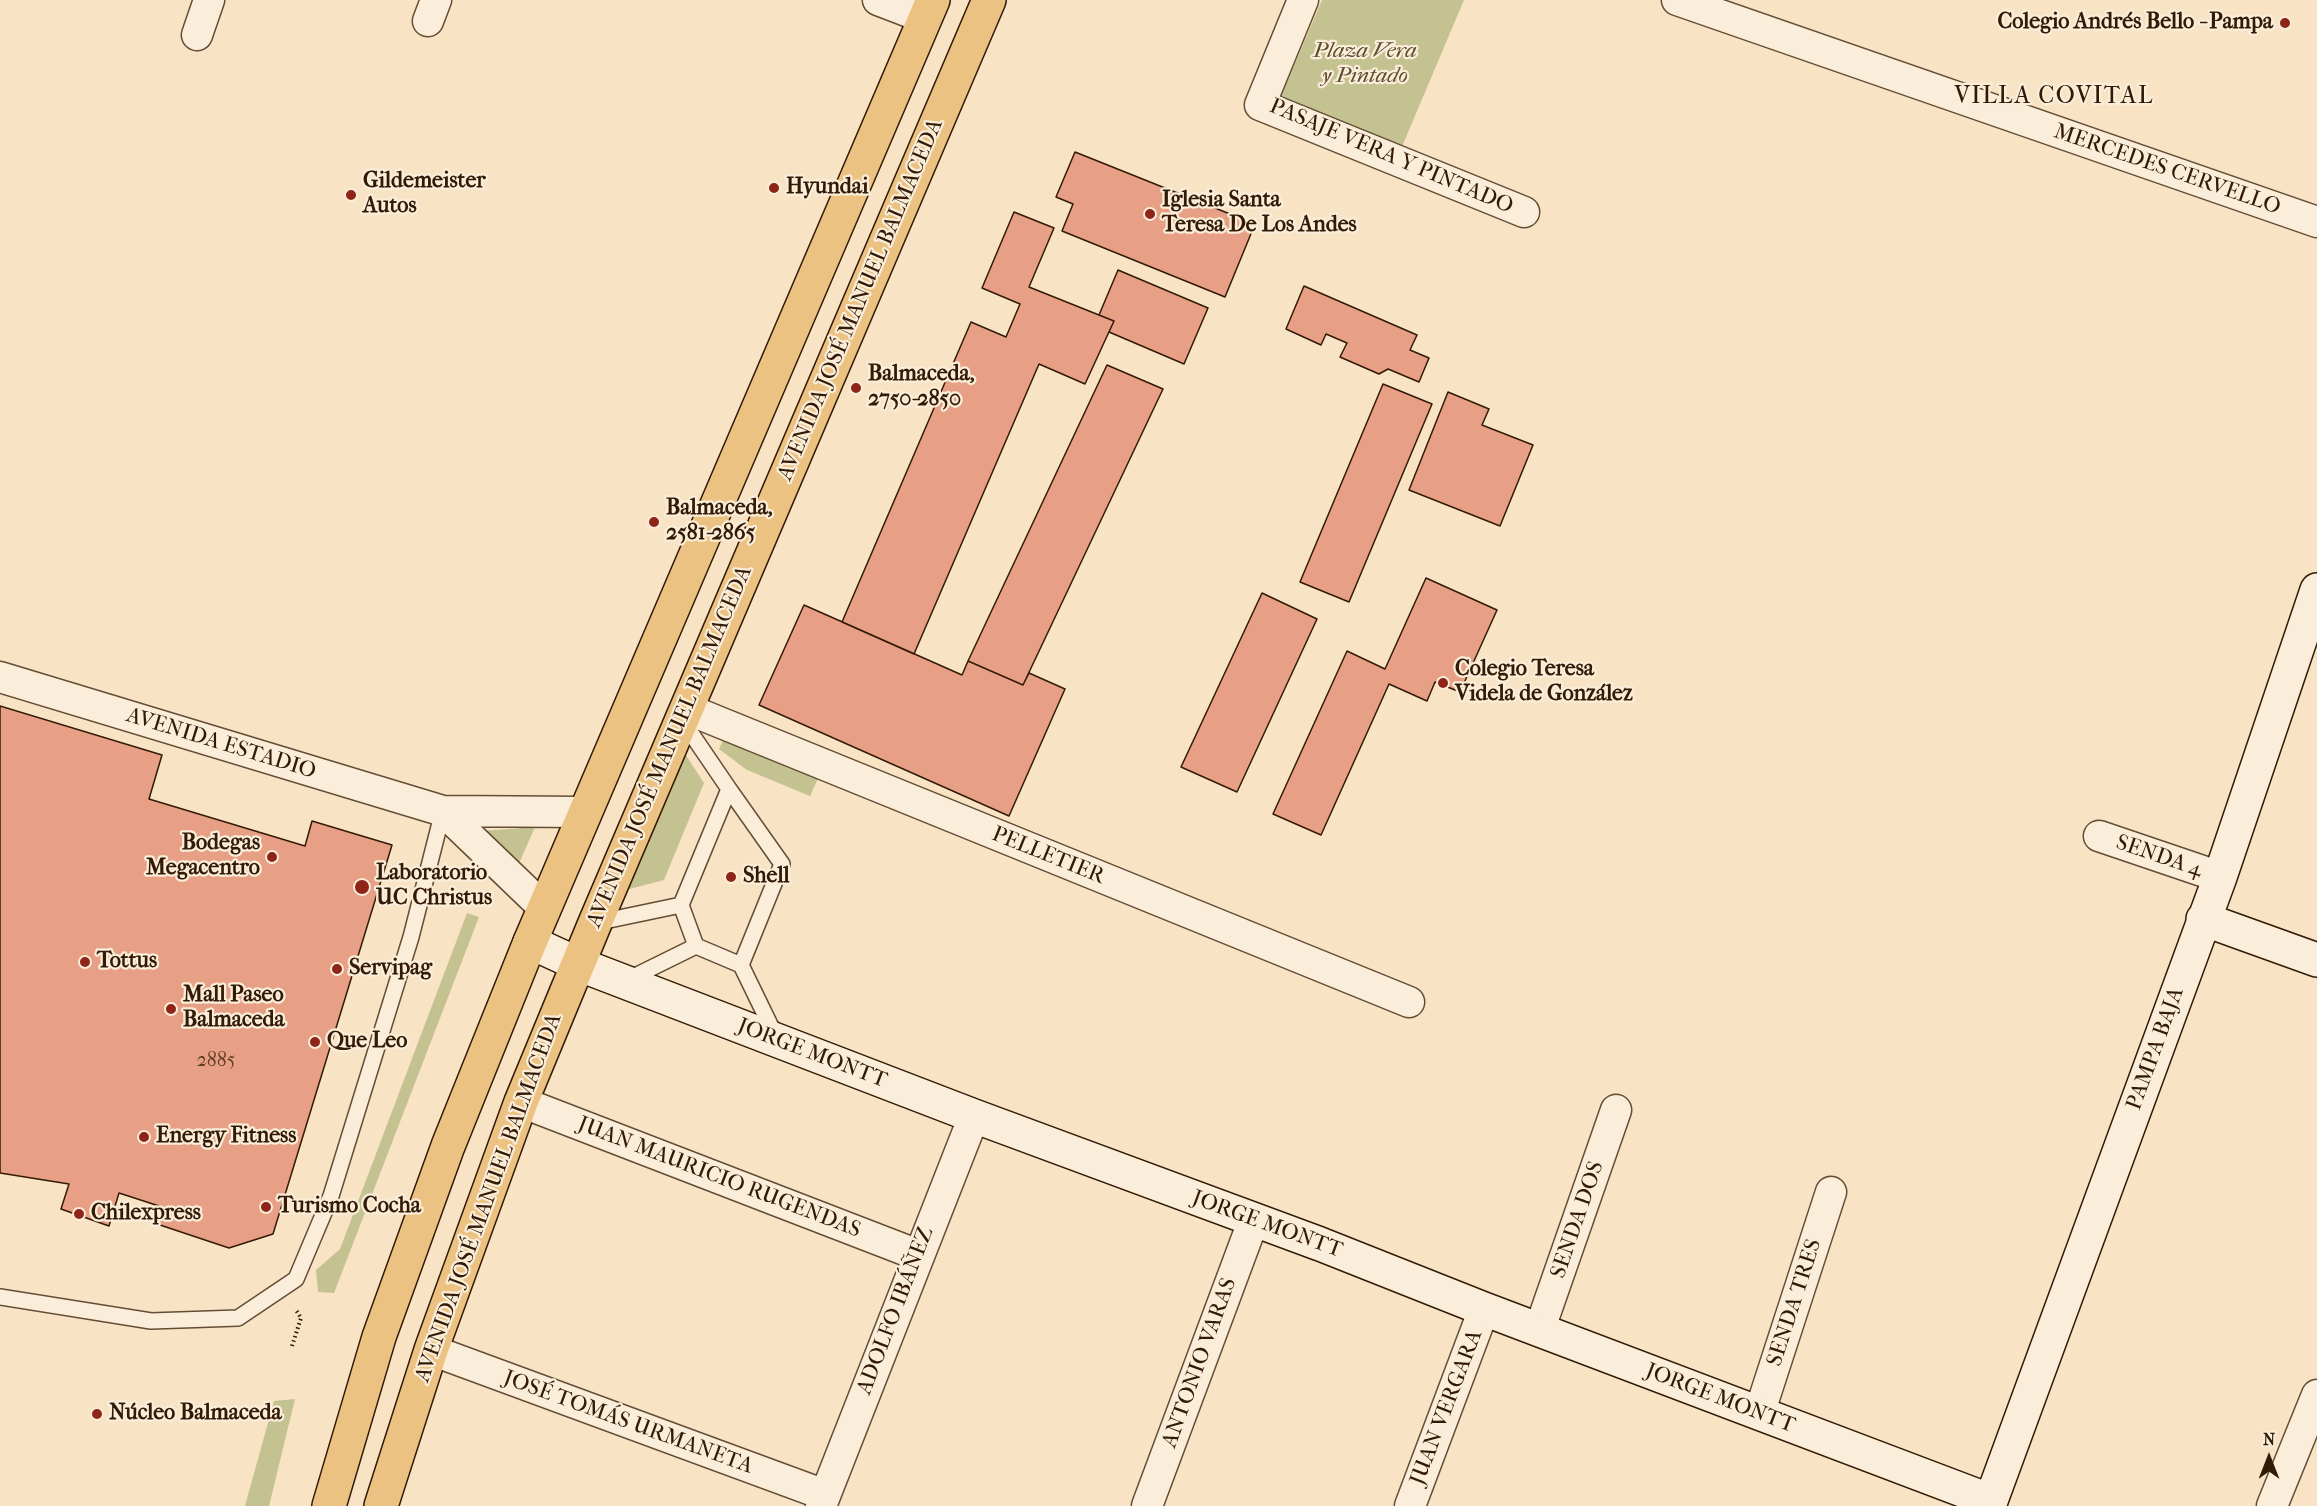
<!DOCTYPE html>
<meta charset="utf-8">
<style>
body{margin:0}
#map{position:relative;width:2317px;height:1506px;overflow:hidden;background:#f8e4c5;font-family:"IM FELL French Canon",serif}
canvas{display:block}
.north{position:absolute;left:2239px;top:1428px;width:60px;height:60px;-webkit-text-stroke:4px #faedd9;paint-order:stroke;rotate:0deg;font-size:16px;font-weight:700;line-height:24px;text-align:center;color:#321a05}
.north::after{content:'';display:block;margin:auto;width:21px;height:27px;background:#321a05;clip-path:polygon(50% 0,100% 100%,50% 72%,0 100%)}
</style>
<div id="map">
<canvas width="2317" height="1506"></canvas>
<div class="north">N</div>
</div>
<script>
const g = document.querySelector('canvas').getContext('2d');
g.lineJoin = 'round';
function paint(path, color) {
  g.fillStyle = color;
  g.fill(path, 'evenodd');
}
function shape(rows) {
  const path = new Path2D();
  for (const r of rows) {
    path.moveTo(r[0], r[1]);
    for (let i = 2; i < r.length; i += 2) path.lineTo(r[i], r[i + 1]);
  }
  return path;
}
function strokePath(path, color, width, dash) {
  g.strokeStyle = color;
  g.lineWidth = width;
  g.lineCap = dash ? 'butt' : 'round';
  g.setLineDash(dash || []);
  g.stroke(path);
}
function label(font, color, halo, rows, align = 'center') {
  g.font = font + ' "IM FELL French Canon",serif';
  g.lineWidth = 4.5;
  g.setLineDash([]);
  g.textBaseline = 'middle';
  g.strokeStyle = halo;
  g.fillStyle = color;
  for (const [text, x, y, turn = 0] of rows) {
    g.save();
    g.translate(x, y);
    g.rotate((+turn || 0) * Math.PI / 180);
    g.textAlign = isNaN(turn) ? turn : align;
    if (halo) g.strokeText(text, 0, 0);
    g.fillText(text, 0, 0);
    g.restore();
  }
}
paint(shape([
 [1322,0,1464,0,1401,149,1280,99],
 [727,731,821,772,810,796,747,770,719,749],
 [682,749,704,783,664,880,622,891],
 [535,827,513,877,468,832],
 [467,913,479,917,334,1293,318,1292,316,1270,340,1249],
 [295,1399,269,1506,245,1506,274,1401]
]), '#c4c290');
const building = shape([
 [1075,152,1255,224,1225,297,1062,231,1073,204,1056,197,1075,152],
 [1014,212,1054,228,1029,287,1114,321,1085,384,1039,364,914,654,842,622,971,322,1006,337,1020,304,982,288,1014,212],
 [1118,270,1208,308,1184,364,1109,332,1114,321,1099,315,1118,270],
 [1304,286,1417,335,1410,350,1429,358,1419,382,1388,369,1379,374,1340,357,1347,343,1326,334,1321,345,1286,329,1304,286],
 [1107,365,1163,389,1023,685,968,661,1107,365],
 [1383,384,1432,404,1349,602,1300,582,1383,384],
 [1448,392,1489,409,1482,425,1533,445,1500,526,1409,490,1448,392],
 [1426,578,1497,610,1460,692,1435,682,1427,701,1389,684,1321,835,1273,814,1347,651,1385,669,1426,578],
 [1262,593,1317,619,1237,792,1181,767,1262,593],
 [804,605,962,675,968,661,1023,685,1029,673,1065,689,1009,816,759,705,804,605],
 [0,706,162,755,149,799,305,846,312,821,392,845,273,1234,229,1248,154,1223,159,1206,119,1193,109,1226,61,1209,69,1184,0,1173,0,706]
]);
paint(building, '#e7a085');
strokePath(building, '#321a05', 1.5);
const lane = shape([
 [729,789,782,864,741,965],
 [681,905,696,946],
 [595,923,681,905,729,789,682,720],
 [627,980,696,946,741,965,775,1035],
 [0,1297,151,1321,238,1318,296,1279,331,1196,411,937,443,811]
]);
const street = shape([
 [878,0,925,18],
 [1303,0,1260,105,1524,212],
 [1677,0,2317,222],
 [428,21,436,0],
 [197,35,209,0],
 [0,677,443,811,584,812],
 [687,709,1409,1002],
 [443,811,545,909],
 [2099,836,2220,877],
 [521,1102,918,1255],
 [1539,1331,1616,1110],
 [431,1350,825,1495],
 [1759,1414,1831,1192],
 [821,1506,974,1116],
 [1147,1506,1254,1219],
 [1410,1506,1484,1309],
 [2272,1506,2317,1395]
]);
const secondary = shape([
 [2203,919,2317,960],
 [530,942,578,964,974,1116,1320,1244,1484,1309,1991,1501],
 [1989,1506,2220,877,2317,590]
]);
const primary = shape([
 [329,1506,379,1337,448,1146,530,942,933,0],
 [381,1506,431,1350,521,1102,595,923,989,0]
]);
strokePath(lane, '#644c35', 18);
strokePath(street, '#644c35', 33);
strokePath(secondary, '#321a05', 36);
strokePath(primary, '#321a05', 36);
strokePath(shape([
 [292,1346,301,1318,296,1310]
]), '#321a05', 4, [1.5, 3]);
strokePath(lane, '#faedd9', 15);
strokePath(street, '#faedd9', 30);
strokePath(secondary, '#faedd9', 33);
strokePath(primary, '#ecc282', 33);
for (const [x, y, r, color] of [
 [2285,23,6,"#8f2418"],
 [774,188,6,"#8f2418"],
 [351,195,6,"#8f2418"],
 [1150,214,6,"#8f2418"],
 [856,388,6,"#8f2418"],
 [654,522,6,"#8f2418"],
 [1443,683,6,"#8f2418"],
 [272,857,6,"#8f2418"],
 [731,877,6,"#8f2418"],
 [362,887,8,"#8f2418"],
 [85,962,6,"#8f2418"],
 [337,969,6,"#8f2418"],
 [171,1009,6,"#8f2418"],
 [315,1042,6,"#8f2418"],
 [144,1137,6,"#8f2418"],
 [266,1207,6,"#8f2418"],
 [79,1214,6,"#8f2418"],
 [97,1414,6,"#8f2418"]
]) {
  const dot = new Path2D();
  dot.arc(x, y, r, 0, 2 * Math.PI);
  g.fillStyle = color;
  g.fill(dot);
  strokePath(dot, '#faedd9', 2);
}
label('20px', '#5f3c25', null, [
 ["2885",216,1061]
]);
label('bold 22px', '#321a05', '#faedd9', [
 ["Colegio Andrés Bello - Pampa",2273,23,"right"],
 ["Gildemeister",363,182],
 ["Autos",363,207],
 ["Hyundai",786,188],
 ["Iglesia Santa",1162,201],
 ["Teresa De Los Andes",1162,226],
 ["Balmaceda,",868,375],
 ["2750-2850",868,400],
 ["Balmaceda,",666,509],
 ["2581-2865",666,534],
 ["Colegio Teresa",1455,670],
 ["Videla de González",1455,695],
 ["Bodegas",260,844,"right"],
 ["Megacentro",260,869,"right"],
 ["Laboratorio",376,874],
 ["UC Christus",376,899],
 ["Shell",743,877],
 ["Tottus",97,962],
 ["Servipag",349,969],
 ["Mall Paseo",183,996],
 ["Balmaceda",183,1021],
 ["Que Leo",327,1042],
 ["Energy Fitness",156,1137],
 ["Turismo Cocha",278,1207],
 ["Chilexpress",91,1214],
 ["Núcleo Balmaceda",109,1414]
], 'left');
label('italic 22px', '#5e4c2f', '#faedd9', [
 ["Plaza Vera",1365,52],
 ["y Pintado",1365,77]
]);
label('22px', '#321a05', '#faedd9', [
 ["PASAJE VERA Y PINTADO",1391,157,23],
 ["MERCEDES CERVELLO",2167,170,19],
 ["AVENIDA JOSÉ MANUEL BALMACEDA",861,300,-67],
 ["AVENIDA ESTADIO",221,744,17],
 ["AVENIDA JOSÉ MANUEL BALMACEDA",670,747,-67],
 ["PELLETIER",1048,856,22],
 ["SENDA 4",2159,857,19],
 ["PAMPA BAJA",2156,1049,-70],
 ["JORGE MONTT",812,1054,21],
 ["JUAN MAURICIO RUGENDAS",719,1178,21],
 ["AVENIDA JOSÉ MANUEL BALMACEDA",489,1198,-70],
 ["SENDA DOS",1578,1220,-71],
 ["JORGE MONTT",1267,1225,20],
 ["SENDA TRES",1795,1303,-72],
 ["ADOLFO IBÁÑEZ",896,1311,-69],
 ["ANTONIO VARAS",1200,1363,-70],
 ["JORGE MONTT",1720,1399,21],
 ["JUAN VERGARA",1447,1408,-69],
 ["JOSÉ TOMÁS URMANETA",628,1423,20]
]);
g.letterSpacing = '1.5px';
label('24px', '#321a05', '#faedd9', [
 ["VILLA COVITAL",2054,97]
]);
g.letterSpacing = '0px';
</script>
